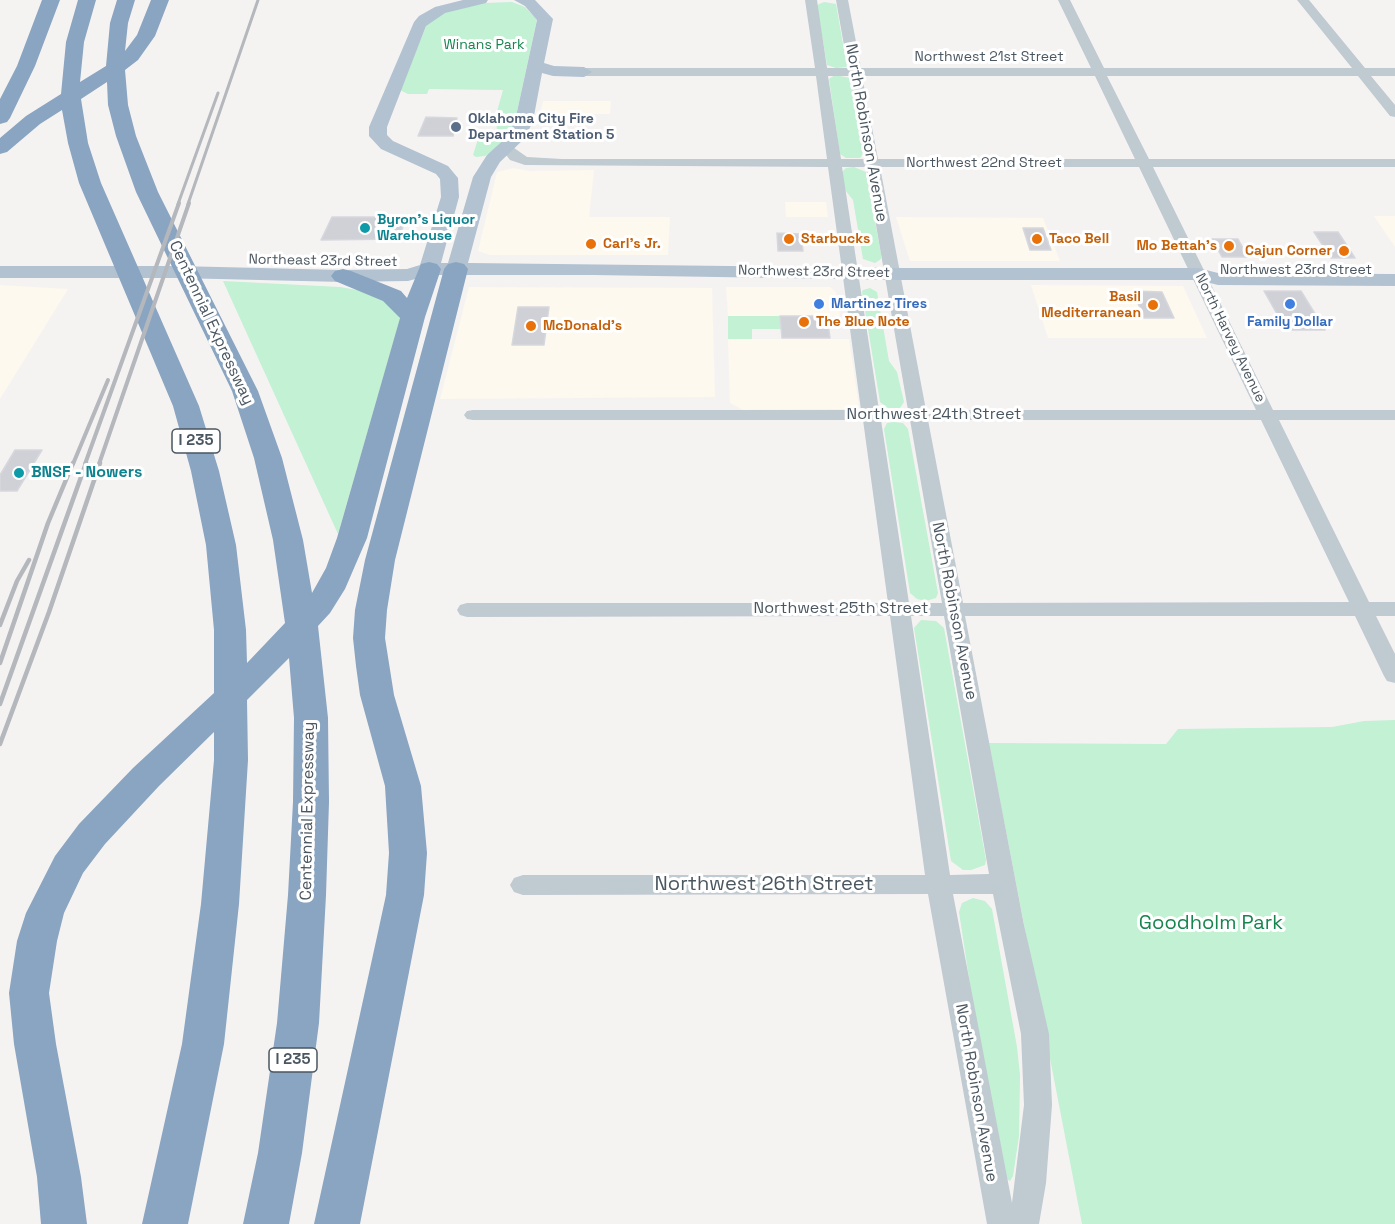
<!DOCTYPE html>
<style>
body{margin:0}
canvas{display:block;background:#f5f2f2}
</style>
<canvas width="1395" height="1224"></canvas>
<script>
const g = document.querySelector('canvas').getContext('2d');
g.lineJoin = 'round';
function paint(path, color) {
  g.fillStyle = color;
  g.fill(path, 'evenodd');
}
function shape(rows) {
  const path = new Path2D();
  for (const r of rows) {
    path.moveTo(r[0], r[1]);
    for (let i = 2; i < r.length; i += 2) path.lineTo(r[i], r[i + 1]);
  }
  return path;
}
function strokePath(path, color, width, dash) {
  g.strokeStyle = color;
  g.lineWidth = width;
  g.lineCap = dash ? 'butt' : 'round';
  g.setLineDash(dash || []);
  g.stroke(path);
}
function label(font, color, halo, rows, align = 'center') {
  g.font = font + ' "Space Grotesk",sans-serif';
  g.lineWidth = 6;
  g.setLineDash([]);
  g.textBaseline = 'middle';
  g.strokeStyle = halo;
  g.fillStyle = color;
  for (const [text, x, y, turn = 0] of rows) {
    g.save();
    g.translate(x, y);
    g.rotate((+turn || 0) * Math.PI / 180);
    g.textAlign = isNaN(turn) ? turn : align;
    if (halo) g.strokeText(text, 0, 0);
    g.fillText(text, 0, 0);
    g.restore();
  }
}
paint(shape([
 [543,101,611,101,610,114,540,114],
 [513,168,530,171,594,170,589,217,670,217,668,255,490,255,478,251,497,172],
 [785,202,826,202,828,217,786,217],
 [1374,216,1395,216,1395,247],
 [896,217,1043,218,1060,261,910,261],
 [0,285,68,289,0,399],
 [1031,285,1183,286,1207,338,1048,338],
 [469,287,712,288,715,397,440,399],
 [726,287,830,287,836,292,840,316,728,316],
 [728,339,849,339,859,406,847,409,743,410,730,403]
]), '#fdf9ee');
paint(shape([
 [512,2,525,7,537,19,513,130,503,144,485,156,476,157,473,155,479,136,494,136,497,132,496,115,503,90,429,89,427,94,408,94,400,90,427,24,445,12,483,3],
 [824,2,836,4,847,67,836,68,827,65,817,5],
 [835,75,850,78,863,154,860,158,846,158,840,154,829,79],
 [854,167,866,172,881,254,881,259,875,263,863,259,853,200,845,190,842,172,846,168],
 [223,281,340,287,363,291,384,301,397,311,400,319,338,534],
 [870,288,877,292,889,361,897,372,904,402,900,408,888,408,880,402,862,292,863,290],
 [728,316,780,316,781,329,752,329,752,339,728,339],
 [894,422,903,423,908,429,938,593,936,598,926,601,917,599,910,593,884,429,887,423],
 [921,620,936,621,944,628,986,860,985,865,971,870,963,870,951,861,914,628],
 [1395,720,1395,1224,1082,1224,989,743,1166,744,1178,729,1332,727,1364,721],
 [973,898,985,901,992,909,1017,1047,1020,1075,1019,1136,1013,1176,1010,1181,999,1175,959,912,962,903]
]), '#c2f1d4');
const building = shape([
 [426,117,457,118,453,136,418,136,426,117],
 [332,217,406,217,399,239,321,240,332,217],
 [1023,228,1043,228,1051,250,1030,250,1023,228],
 [1314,232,1338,232,1355,258,1331,258,1314,232],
 [777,233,801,234,803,251,778,251,777,233],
 [1212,239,1238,239,1248,257,1222,257,1212,239],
 [1133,291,1162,292,1174,318,1144,318,1133,291],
 [1264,291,1301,291,1325,330,1286,330,1264,291],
 [518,307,549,307,544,345,512,345,518,307],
 [780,316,827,316,830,338,782,338,780,316],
 [15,450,42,450,17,491,0,491,0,475,15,450]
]);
paint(building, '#cfd1d7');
strokePath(building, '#d6d8de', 1.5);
paint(shape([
 [805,0,817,0,827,68,848,68,836,0,848,0,861,68,1091,68,1058,0,1070,0,1104,68,1352,68,1297,0,1309,0,1365,68,1395,68,1395,76,1371,76,1395,105,1395,117,1390,116,1358,76,1107,76,1149,159,1395,159,1395,167,1153,167,1273,410,1395,410,1395,420,1279,420,1369,602,1395,602,1395,616,1376,616,1395,654,1395,683,1387,681,1384,676,1355,616,965,616,1024,925,1049,1034,1052,1105,1046,1183,1039,1224,987,1224,928,894,523,895,514,892,510,885,514,878,523,875,925,875,890,616,467,617,460,615,457,610,460,605,467,603,888,603,863,420,473,420,467,419,464,415,467,411,473,410,861,410,828,167,525,165,510,160,500,147,507,143,527,157,562,159,827,159,816,76,584,76,578,72,584,68,815,68,805,0],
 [828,76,850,76,864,159,841,159,828,76],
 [862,76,1095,76,1135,159,878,159,862,76],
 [842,167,866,167,908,410,879,410,842,167],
 [880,167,1139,167,1256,410,926,410,880,167],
 [881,420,910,420,942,603,909,603,881,420],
 [928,420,1261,420,1349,602,963,603,928,420],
 [911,616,944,616,989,874,950,875,911,616],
 [953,894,993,894,1021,1034,1024,1105,1012,1203,953,894]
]), '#c0cad1');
paint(shape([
 [463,0,488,0,486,3,445,13,426,26,387,127,387,135,393,141,448,166,458,178,459,197,441,263,448,263,473,177,487,155,508,136,515,121,537,20,525,6,514,0,535,0,553,19,544,63,554,66,584,67,592,72,584,77,553,76,542,73,533,121,525,138,500,162,491,177,468,263,904,268,1198,268,1218,273,1395,274,1395,286,1218,285,1198,280,904,280,593,275,430,275,408,281,343,282,177,278,0,278,0,266,177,266,343,270,407,269,420,265,441,197,440,179,436,174,381,149,369,136,369,127,414,22,419,16,435,7,463,0]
]), '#b2c2d1');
paint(shape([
 [42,0,60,0,35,66,10,118,7,122,0,124,0,99,17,66,42,0],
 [78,0,96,0,84,42,80,82,106,66,110,23,117,0,135,0,128,23,125,51,137,35,151,0,169,0,155,36,138,60,125,70,128,105,136,136,158,192,258,391,282,458,303,540,312,593,326,568,337,538,400,318,383,301,335,281,331,276,335,271,343,269,351,271,401,291,407,298,421,264,429,262,437,264,441,269,425,317,367,538,345,589,330,613,318,626,328,718,329,802,326,895,319,1023,302,1153,289,1224,243,1224,258,1153,277,1023,288,895,293,802,294,718,289,658,247,700,248,760,239,904,224,1044,188,1224,142,1224,182,1044,201,904,214,760,214,732,159,786,105,844,83,873,64,913,57,941,49,993,56,1044,81,1177,87,1224,41,1224,37,1177,14,1044,9,993,17,941,26,913,55,856,79,824,133,768,214,693,214,630,206,545,191,471,173,406,79,183,68,143,62,110,40,124,7,152,0,154,0,138,26,116,61,94,66,42,78,0],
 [107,82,108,105,116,136,136,192,232,391,254,458,273,540,285,623,247,663,246,630,236,545,219,471,199,406,101,183,88,143,81,99,107,82],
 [456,262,464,264,468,269,395,560,387,610,385,638,394,695,421,786,427,853,424,895,360,1224,314,1224,378,932,386,895,389,853,385,786,360,695,356,666,353,638,355,610,365,560,444,269,448,264,456,262]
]), '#8aa5c1');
strokePath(shape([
 [178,204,218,93],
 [188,204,258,0]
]), '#b4b8bd', 3);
strokePath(shape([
 [73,464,108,380],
 [85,464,179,203],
 [99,464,189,203]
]), '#b4b8bd', 4);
strokePath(shape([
 [0,625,17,581,29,560],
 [0,663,48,523,73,463],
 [0,704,86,463],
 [0,744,49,612,100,463]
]), '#b4b8bd', 4.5);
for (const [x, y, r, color] of [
 [456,127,6,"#5c6f8a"],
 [365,228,6,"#0f9aa8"],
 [789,239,6,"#e8710a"],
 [1037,239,6,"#e8710a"],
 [591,244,6,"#e8710a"],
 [1229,246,6,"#e8710a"],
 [1344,251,6,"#e8710a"],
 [819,304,6,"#3f7fe0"],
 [1290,304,6,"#3f7fe0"],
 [1153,305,6,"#e8710a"],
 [804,322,6,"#e8710a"],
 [531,326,6,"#e8710a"],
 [19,473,6,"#0f9aa8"]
]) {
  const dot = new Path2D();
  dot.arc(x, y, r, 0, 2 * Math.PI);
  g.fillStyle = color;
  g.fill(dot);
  strokePath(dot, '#fff', 2);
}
label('14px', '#17854e', '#fff', [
 ["Winans Park",484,45]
]);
label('14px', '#4a5660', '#fff', [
 ["Northwest 21st Street",989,57],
 ["Northwest 22nd Street",984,163],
 ["Northeast 23rd Street",323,261,1],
 ["Northwest 23rd Street",1296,270],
 ["Northwest 23rd Street",814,272,1],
 ["North Harvey Avenue",1230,338,64]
]);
label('bold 14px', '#4e5e75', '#fff', [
 ["Oklahoma City Fire",468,119],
 ["Department Station 5",468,135]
], 'left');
label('bold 14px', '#0d838f', '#fff', [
 ["Byron's Liquor",377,220],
 ["Warehouse",377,236]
], 'left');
label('bold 14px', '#c56008', '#fff', [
 ["Starbucks",801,239],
 ["Taco Bell",1049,239],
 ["Carl's Jr.",603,244],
 ["Mo Bettah's",1217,246,"right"],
 ["Cajun Corner",1332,251,"right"],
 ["Basil",1141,297,"right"],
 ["Mediterranean",1141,313,"right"],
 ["The Blue Note",816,322],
 ["McDonald's",543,326]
], 'left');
label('bold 14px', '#366cbe', '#fff', [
 ["Martinez Tires",831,304],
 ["Family Dollar",1290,322,"center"]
], 'left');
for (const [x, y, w] of [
 [196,441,48],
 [293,1060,48]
]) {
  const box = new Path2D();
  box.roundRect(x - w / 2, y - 12, w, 24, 4.5);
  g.fillStyle = '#fff';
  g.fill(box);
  strokePath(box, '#4a5660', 1.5);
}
label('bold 15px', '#4a5660', null, [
 ["I 235",196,441],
 ["I 235",293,1060]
]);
label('16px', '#4a5660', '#fff', [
 ["North Robinson Avenue",866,133,80],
 ["Centennial Expressway",211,323,65],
 ["Northwest 24th Street",934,415],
 ["Northwest 25th Street",841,609],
 ["North Robinson Avenue",954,611,79],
 ["Centennial Expressway",308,811,-89],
 ["North Robinson Avenue",976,1093,80]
]);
label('bold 16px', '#0d838f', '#fff', [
 ["BNSF - Nowers",31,473]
], 'left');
label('20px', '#4a5660', '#fff', [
 ["Northwest 26th Street",764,885]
]);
label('20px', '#17854e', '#fff', [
 ["Goodholm Park",1211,924]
]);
</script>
